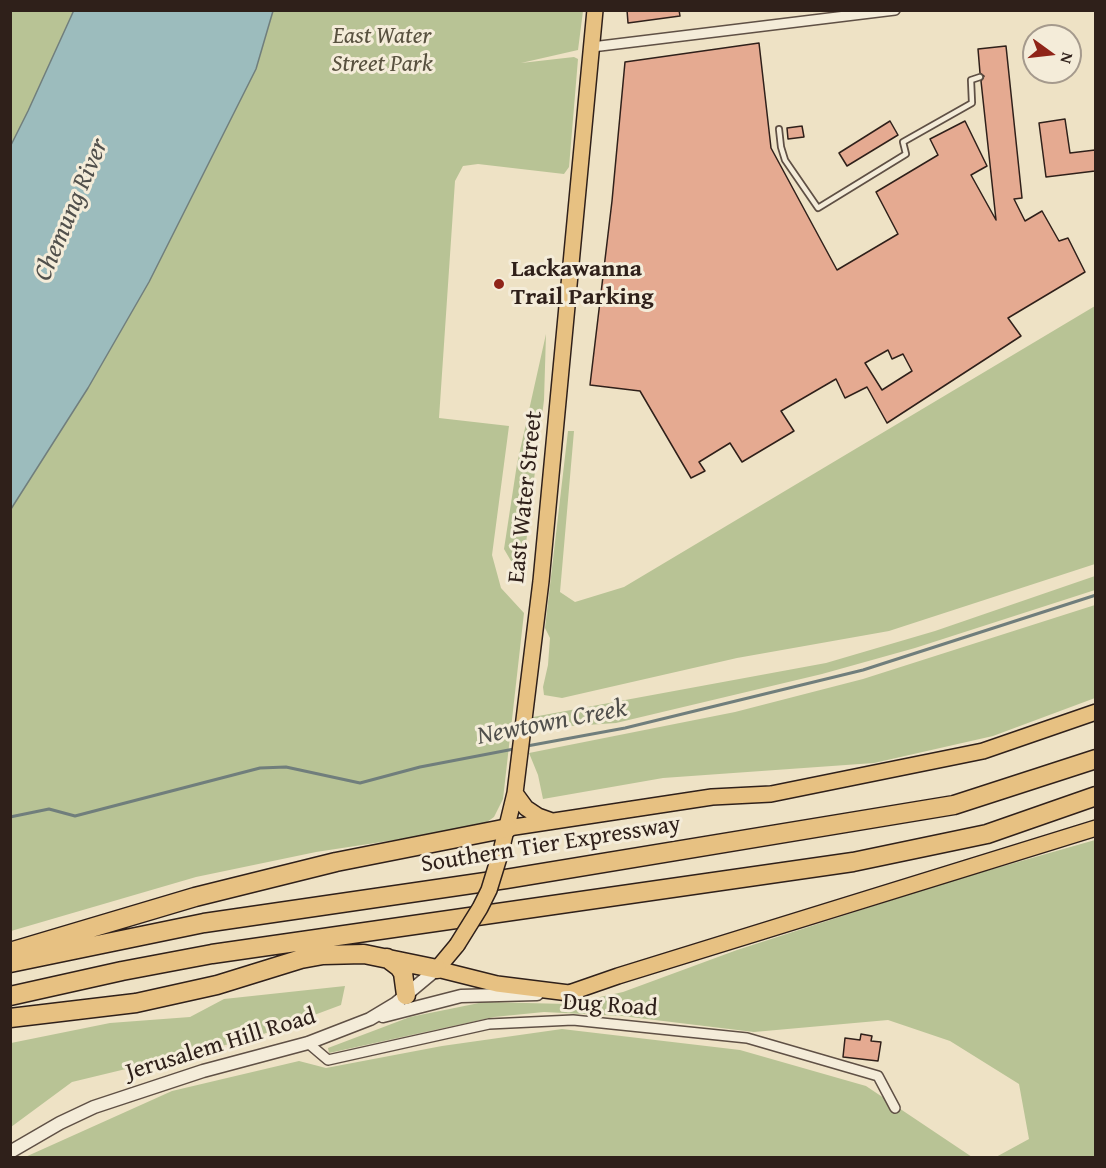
<!DOCTYPE html>
<style>
body{margin:0}
#map{position:relative;width:1106px;height:1168px;overflow:hidden;background:#eee2c5;font-family:"Gentium Book Plus",serif}
canvas{display:block}
.frame{position:absolute;inset:0;border:12px solid #2f201a;pointer-events:none}
.north{position:absolute;left:1022px;top:24px;width:60px;height:60px;box-sizing:border-box;background:#f4ecd9;border:2px solid #a59a8d;border-radius:50%;rotate:105deg;font-size:16px;font-weight:700;line-height:24px;text-align:center;color:#2f201a}
.north::after{content:'';display:block;margin:auto;width:21px;height:27px;background:#8f2418;clip-path:polygon(50% 0,100% 100%,50% 72%,0 100%)}
</style>
<div id="map">
<canvas width="1106" height="1168"></canvas>
<div class="frame"></div>
<div class="north">N</div>
</div>
<script>
const g = document.querySelector('canvas').getContext('2d');
g.lineJoin = 'round';
function paint(path, color) {
  g.fillStyle = color;
  g.fill(path, 'evenodd');
}
function shape(rows) {
  const path = new Path2D();
  for (const r of rows) {
    path.moveTo(r[0], r[1]);
    for (let i = 2; i < r.length; i += 2) path.lineTo(r[i], r[i + 1]);
  }
  return path;
}
function strokePath(path, color, width, dash) {
  g.strokeStyle = color;
  g.lineWidth = width;
  g.lineCap = dash ? 'butt' : 'round';
  g.setLineDash(dash || []);
  g.stroke(path);
}
function label(font, color, halo, rows, align = 'center') {
  g.font = font + ' "Gentium Book Plus",serif';
  g.lineWidth = 6;
  g.setLineDash([]);
  g.textBaseline = 'middle';
  g.strokeStyle = halo;
  g.fillStyle = color;
  for (const [text, x, y, turn = 0] of rows) {
    g.save();
    g.translate(x, y);
    g.rotate((+turn || 0) * Math.PI / 180);
    g.textAlign = isNaN(turn) ? turn : align;
    if (halo) g.strokeText(text, 0, 0);
    g.fillText(text, 0, 0);
    g.restore();
  }
}
paint(shape([
 [11,11,74,11,28,111,11,145],
 [273,11,583,11,578,50,521,63,574,57,578,59,569,167,564,174,478,164,463,166,455,181,439,418,509,426,492,555,501,588,524,613,503,799,494,817,480,827,316,852,196,877,11,931,11,509,88,388,149,282,256,69],
 [1095,306,1095,564,889,631,737,658,562,698,544,695,543,687,548,665,550,638,545,628,568,431,574,431,560,592,575,602,624,587],
 [546,334,544,400,523,567,511,561,504,549,517,464],
 [1095,576,1095,590,915,648,822,674,616,723,557,727,533,725,533,717,826,663,935,631],
 [1095,605,1095,698,993,736,874,763,663,778,543,799,538,775,529,753,735,712,863,679],
 [1095,840,1095,1157,996,1157,1029,1139,1019,1084,950,1041,888,1020,754,1032,622,1016,544,1012,494,1017,329,1053,328,1048,410,1017,484,1002,568,1004,623,992,737,950,951,881],
 [345,986,341,1005,250,1039,72,1082,11,1127,11,1043,110,1023,190,1017,224,999],
 [562,1029,740,1050,866,1086,972,1157,23,1158,172,1091,299,1061,326,1068,442,1046]
]), '#b8c395');
const water = shape([
 [74,10,273,11,256,69,149,282,88,388,11,509,11,145,28,111,74,10]
]);
paint(water, '#9cbcbd');
strokePath(water, '#707e7c', 1.5);
strokePath(shape([
 [527,746,625,728,863,670,1096,595],
 [10,817,49,809,75,816,260,768,286,767,360,783,420,767,514,749]
]), '#707e7c', 3);
const building = shape([
 [627,10,679,10,680,16,628,23,627,10],
 [759,43,771,148,837,270,898,234,876,192,938,155,930,139,965,121,987,166,971,175,996,220,981,81,984,76,980,73,978,49,1006,46,1022,198,1014,199,1025,221,1042,211,1059,241,1068,238,1085,272,1008,318,1021,336,887,423,867,387,845,398,836,379,781,411,794,431,742,462,730,443,699,462,705,471,691,478,640,391,590,385,612,201,625,62,759,43],
 [888,350,892,359,903,354,912,371,882,390,865,363,888,350],
 [1065,119,1070,153,1095,150,1095,171,1046,177,1039,123,1065,119],
 [890,121,898,135,847,166,839,153,890,121],
 [802,126,804,137,788,139,787,128,802,126],
 [861,1034,872,1036,871,1041,881,1042,878,1061,843,1057,845,1038,860,1040,861,1034]
]);
paint(building, '#e5aa91');
strokePath(building, '#2f201a', 1.5);
const service = shape([
 [779,129,781,147,785,160,818,208,906,154,903,142,972,103,971,80,980,77]
]);
const minor = shape([
 [592,47,895,10],
 [308,1043,328,1060,489,1024,573,1020,747,1038,878,1076,895,1108]
]);
const tertiary = shape([
 [383,1016,461,996,537,994],
 [10,1152,60,1123,94,1107,203,1071,308,1043,370,1019,395,1004,437,969]
]);
const primary = shape([
 [515,793,526,808,538,816,552,821],
 [508,828,712,797,771,794,983,751,1096,712],
 [501,851,515,793,541,581,595,10],
 [457,945,437,969,497,984,569,993,618,976,1096,828]
]);
const motorway = shape([
 [10,952,195,897,336,862,508,828],
 [387,958,399,967,403,973,406,995],
 [10,963,204,923,506,879,954,805,1096,759],
 [10,996,122,971,212,954,853,862,987,834,1096,796],
 [10,1018,136,1003,217,985,301,959,323,955,364,954,437,969]
]);
strokePath(service, '#5f5045', 8);
strokePath(minor, '#5f5045', 12);
strokePath(tertiary, '#5f5045', 15);
strokePath(primary, '#2f201a', 18);
strokePath(motorway, '#2f201a', 21);
strokePath(service, '#f4ecd9', 4.5);
strokePath(minor, '#f4ecd9', 9);
strokePath(tertiary, '#f4ecd9', 12);
strokePath(primary, '#e7c182', 15);
strokePath(motorway, '#e7c182', 18);
const primaryBridge = shape([
 [457,945,480,908,489,890,501,851]
]);
strokePath(primaryBridge, '#2f201a', 18, []);
strokePath(primaryBridge, '#e7c182', 15);
for (const [x, y, r, color] of [
 [499,284,6,"#8f2418"]
]) {
  const dot = new Path2D();
  dot.arc(x, y, r, 0, 2 * Math.PI);
  g.fillStyle = color;
  g.fill(dot);
  strokePath(dot, '#f4ecd9', 2);
}
label('italic 24px', '#58513f', '#f4ecd9', [
 ["East Water",382,37],
 ["Street Park",382,65]
]);
label('bold 24px', '#2f201a', '#f4ecd9', [
 ["Lackawanna",511,270],
 ["Trail Parking",511,298]
], 'left');
label('24px', '#2f201a', '#f4ecd9', [
 ["East Water Street",526,497,-84],
 ["Southern Tier Expressway",551,845,-9],
 ["Dug Road",610,1006,4],
 ["Jerusalem Hill Road",221,1045,-17]
]);
label('italic 26px', '#504f4b', '#f4ecd9', [
 ["Chemung River",72,210,-67],
 ["Newtown Creek",552,723,-11]
]);
</script>
